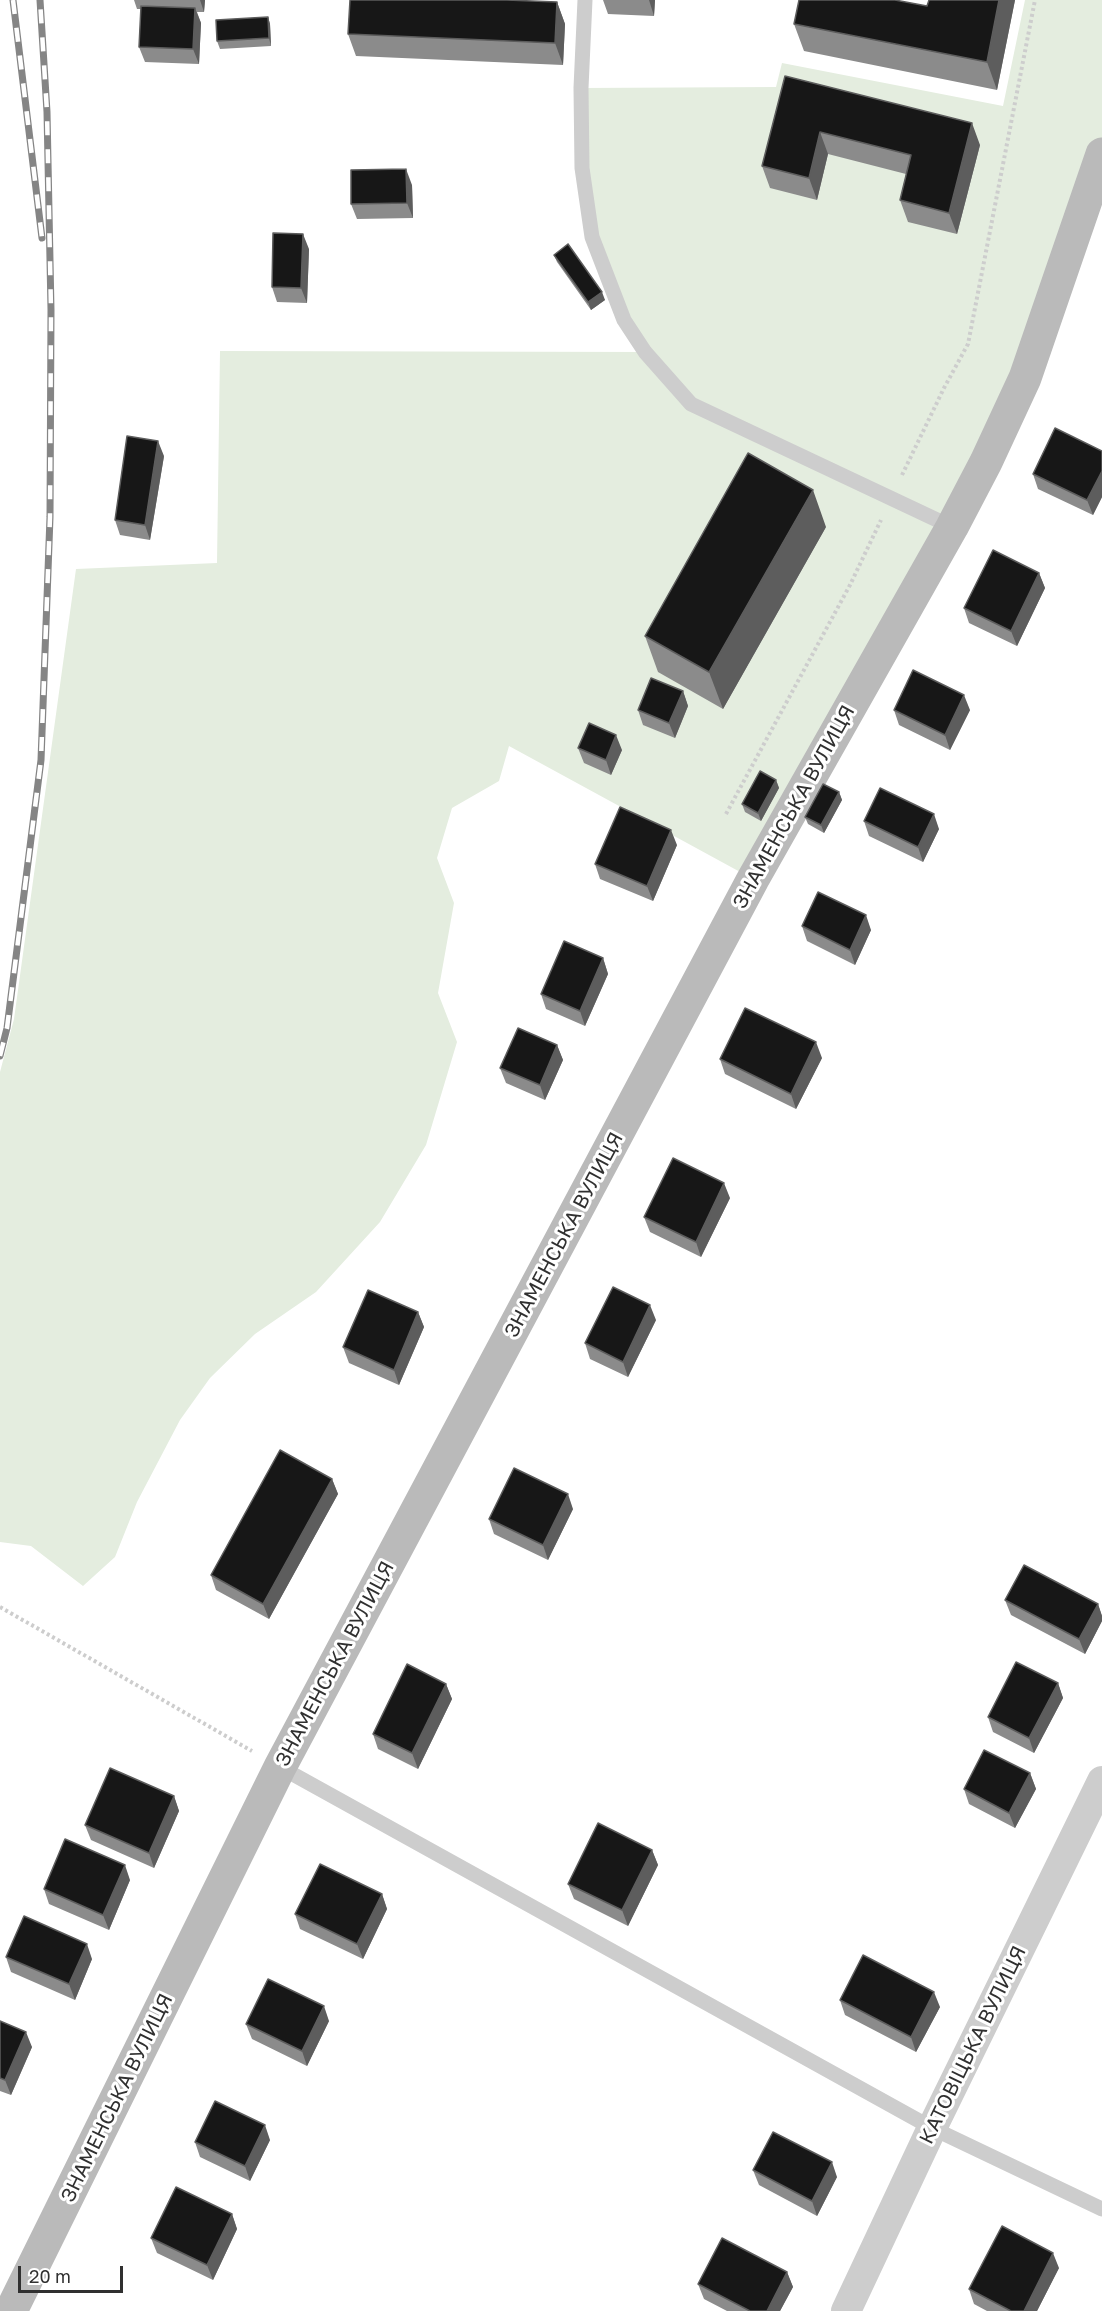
<!DOCTYPE html>
<meta charset="utf-8">
<style>
body{margin:0}
#map{position:relative;width:1102px;height:2311px;overflow:hidden;background:#fff;font-family:"Golos Text",sans-serif}
canvas{display:block}
.scale{position:absolute;left:18px;top:2266px;width:105px;height:27px;box-sizing:border-box;border:3px solid #303030;border-top:0;padding-left:8px;font-size:18px;line-height:21px;white-space:nowrap;color:#303030;-webkit-text-stroke:4px #fff;paint-order:stroke}
</style>
<div id="map">
<canvas width="1102" height="2311"></canvas>
<div class="scale">20 m</div>
</div>
<script>
const g = document.querySelector('canvas').getContext('2d');
g.lineJoin = 'round';
function paint(path, color) {
  g.fillStyle = color;
  g.fill(path, 'evenodd');
}
function shape(rows) {
  const path = new Path2D();
  for (const r of rows) {
    path.moveTo(r[0], r[1]);
    for (let i = 2; i < r.length; i += 2) path.lineTo(r[i], r[i + 1]);
  }
  return path;
}
function strokePath(path, color, width, dash) {
  g.strokeStyle = color;
  g.lineWidth = width;
  g.lineCap = dash ? 'butt' : 'round';
  g.setLineDash(dash || []);
  g.stroke(path);
}
function label(font, color, halo, rows, align = 'center') {
  g.font = font + ' "Golos Text",sans-serif';
  g.lineWidth = 6;
  g.setLineDash([]);
  g.textBaseline = 'middle';
  g.strokeStyle = halo;
  g.fillStyle = color;
  for (const [text, x, y, turn = 0] of rows) {
    g.save();
    g.translate(x, y);
    g.rotate((+turn || 0) * Math.PI / 180);
    g.textAlign = isNaN(turn) ? turn : align;
    if (halo) g.strokeText(text, 0, 0);
    g.fillText(text, 0, 0);
    g.restore();
  }
}
paint(shape([
 [1025,0,1102,0,1102,154,1025,378,753,879,509,746,499,781,452,808,437,858,454,903,438,993,457,1042,426,1145,380,1222,316,1292,255,1334,210,1378,180,1420,137,1502,115,1557,83,1586,31,1546,0,1542,0,1072,14,1019,76,569,217,563,220,351,644,352,592,237,581,88,776,87,782,63,1003,106]
]), '#e4eddf');
strokePath(shape([
 [902,475,944,388,968,344,1035,0],
 [726,814,850,585,881,520],
 [0,1607,252,1751]
]), '#cdcdcd', 4, [3, 3]);
strokePath(shape([
 [585,0,581,88,582,168,592,237,624,320,645,352,691,404,952,527],
 [280,1767,932,2128,1102,2209]
]), '#cdcdcd', 15);
strokePath(shape([
 [846,2311,932,2128,1102,1781]
]), '#cdcdcd', 30);
strokePath(shape([
 [11,2311,280,1767,753,879,952,527,986,462,1025,378,1102,154]
]), '#bababa', 33);
const rail = shape([
 [13,0,42,238],
 [0,1056,7,1028,41,760,50,517,51,310,47,112,40,0]
]);
strokePath(rail, '#858585', 7);
strokePath(rail, '#fff', 4.5, [14]);
paint(shape([
 [134,0,205,0,204,12,197,12,201,23,199,64,145,62,139,47,141,9,137,9],
 [603,0,655,0,654,16,608,14],
 [1015,0,997,90,804,51,794,24,927,6],
 [557,2,565,24,563,65,356,56,348,34],
 [268,17,270,24,271,46,220,49,217,41],
 [785,76,980,145,957,234,908,222,900,200,906,174,828,154,817,200,770,188,762,166],
 [412,185,413,218,357,219,351,204],
 [309,249,307,303,277,302,272,287],
 [554,255,605,300,591,310,557,262],
 [1102,451,1102,497,1093,515,1038,489,1033,474],
 [164,456,150,540,120,535,115,520],
 [826,527,723,709,658,672,645,636],
 [1039,573,1045,588,1017,646,969,623,964,608],
 [683,691,688,706,675,738,643,725,638,710],
 [894,710,970,710,950,750,899,725],
 [578,748,622,750,611,775,584,763],
 [776,780,779,788,761,821,745,812,742,804],
 [839,792,842,800,824,833,808,824,805,817],
 [864,821,939,829,923,862,869,836],
 [677,845,653,901,600,879,595,864],
 [802,926,871,930,855,965,807,941],
 [603,958,608,974,585,1026,546,1009,541,994],
 [557,1045,563,1060,545,1100,506,1083,500,1068],
 [822,1058,796,1109,725,1074,720,1059],
 [730,1198,701,1257,650,1232,644,1217],
 [418,1312,424,1327,399,1385,349,1363,343,1347],
 [656,1320,628,1377,590,1359,585,1343],
 [332,1479,338,1494,269,1619,216,1590,211,1575],
 [573,1509,548,1560,494,1534,489,1519],
 [1005,1600,1098,1604,1102,1616,1102,1621,1085,1654,1011,1615],
 [1058,1683,1063,1698,1034,1753,993,1732,988,1717],
 [446,1684,452,1699,418,1769,378,1749,373,1734],
 [1030,1773,1036,1789,1015,1828,969,1804,964,1789],
 [174,1796,179,1811,154,1868,91,1840,85,1825],
 [652,1850,658,1865,628,1926,574,1899,568,1884],
 [130,1880,109,1930,49,1904,44,1889],
 [382,1894,387,1909,363,1959,300,1929,295,1914],
 [6,1957,92,1959,75,2000,11,1972],
 [840,2000,940,2007,916,2052,845,2015],
 [0,2021,32,2047,11,2095,0,2091],
 [329,2021,307,2066,252,2039,246,2024],
 [270,2140,250,2181,200,2157,195,2142],
 [753,2170,837,2177,817,2216,759,2185],
 [232,2214,237,2229,213,2280,157,2253,151,2238],
 [1059,2268,1037,2311,987,2311,974,2304,969,2289],
 [787,2272,793,2287,780,2311,727,2311,704,2299,698,2284]
]), '#8b8b8b');
paint(shape([
 [200,0,205,0,204,12],
 [649,0,655,0,654,16],
 [999,0,1015,0,997,90,987,62],
 [557,2,565,24,563,65,555,43],
 [195,8,201,23,199,64,193,49],
 [268,17,270,24,271,46,269,38],
 [972,123,980,145,957,234,949,213],
 [820,132,828,154,817,200,809,178],
 [406,169,412,185,413,218,407,203],
 [303,234,309,249,307,303,301,288],
 [602,292,605,300,591,310,588,302],
 [158,441,164,456,150,540,145,525],
 [1102,471,1102,497,1093,515,1087,500],
 [813,490,826,527,723,709,709,672],
 [1039,573,1045,588,1017,646,1011,631],
 [683,691,688,706,675,738,669,723],
 [964,695,970,710,950,750,945,735],
 [616,735,622,750,611,775,606,760],
 [776,780,779,788,761,821,758,813],
 [839,792,842,800,824,833,821,825],
 [934,814,939,829,923,862,918,847],
 [671,830,677,845,653,901,647,886],
 [866,915,871,930,855,965,850,950],
 [603,958,608,974,585,1026,580,1011],
 [816,1042,822,1058,796,1109,791,1094],
 [557,1045,563,1060,545,1100,540,1085],
 [724,1183,730,1198,701,1257,696,1242],
 [650,1305,656,1320,628,1377,623,1362],
 [418,1312,424,1327,399,1385,394,1370],
 [332,1479,338,1494,269,1619,263,1604],
 [568,1494,573,1509,548,1560,543,1545],
 [1098,1604,1102,1616,1102,1621,1085,1654,1079,1639],
 [1058,1683,1063,1698,1034,1753,1029,1738],
 [446,1684,452,1699,418,1769,412,1753],
 [1030,1773,1036,1789,1015,1828,1009,1813],
 [174,1796,179,1811,154,1868,149,1853],
 [652,1850,658,1865,628,1926,622,1910],
 [125,1865,130,1880,109,1930,103,1915],
 [382,1894,387,1909,363,1959,357,1944],
 [87,1944,92,1959,75,2000,69,1984],
 [934,1992,940,2007,916,2052,911,2037],
 [324,2006,329,2021,307,2066,302,2051],
 [26,2032,32,2047,11,2095,5,2080],
 [265,2125,270,2140,250,2181,245,2166],
 [832,2162,837,2177,817,2216,812,2201],
 [232,2214,237,2229,213,2280,207,2265],
 [1053,2253,1059,2268,1037,2311,1024,2311],
 [787,2272,793,2287,780,2311,767,2311]
]), '#5d5d5d');
const building = shape([
 [350,0,507,0,557,2,555,43,348,34,350,0],
 [799,0,895,0,927,6,929,0,999,0,987,62,794,24,799,0],
 [141,6,195,8,193,49,139,47,141,6],
 [268,17,269,38,217,41,216,20,268,17],
 [785,76,972,123,949,213,900,200,911,155,820,132,809,178,762,166,785,76],
 [406,169,407,203,351,204,351,170,406,169],
 [273,233,303,234,301,288,272,287,273,233],
 [568,244,602,292,588,302,554,255,568,244],
 [1055,428,1102,451,1102,471,1087,500,1033,474,1055,428],
 [127,436,158,441,145,525,115,520,127,436],
 [748,453,813,490,709,672,645,636,748,453],
 [993,550,1039,573,1011,631,964,608,993,550],
 [913,670,964,695,945,735,894,710,913,670],
 [651,678,683,691,669,723,638,710,651,678],
 [589,723,616,735,606,760,578,748,589,723],
 [760,771,776,780,758,813,742,804,760,771],
 [823,784,839,792,821,825,805,817,823,784],
 [880,788,934,814,918,847,864,821,880,788],
 [620,807,671,830,647,886,595,864,620,807],
 [818,892,866,915,850,950,802,926,818,892],
 [564,941,603,958,580,1011,541,994,564,941],
 [745,1008,816,1042,791,1094,720,1059,745,1008],
 [518,1028,557,1045,540,1085,500,1068,518,1028],
 [673,1158,724,1183,696,1242,644,1217,673,1158],
 [613,1287,650,1305,623,1362,585,1343,613,1287],
 [368,1290,418,1312,394,1370,343,1347,368,1290],
 [280,1450,332,1479,263,1604,211,1575,280,1450],
 [514,1468,568,1494,543,1545,489,1519,514,1468],
 [1024,1565,1098,1604,1079,1639,1005,1600,1024,1565],
 [1016,1662,1058,1683,1029,1738,988,1717,1016,1662],
 [407,1664,446,1684,412,1753,373,1734,407,1664],
 [984,1750,1030,1773,1009,1813,964,1789,984,1750],
 [110,1768,174,1796,149,1853,85,1825,110,1768],
 [598,1823,652,1850,622,1910,568,1884,598,1823],
 [65,1839,125,1865,103,1915,44,1889,65,1839],
 [320,1864,382,1894,357,1944,295,1914,320,1864],
 [24,1916,87,1944,69,1984,6,1957,24,1916],
 [863,1955,934,1992,911,2037,840,2000,863,1955],
 [268,1979,324,2006,302,2051,246,2024,268,1979],
 [0,2021,26,2032,5,2080,0,2078,0,2021],
 [215,2101,265,2125,245,2166,195,2142,215,2101],
 [773,2132,832,2162,812,2201,753,2170,773,2132],
 [176,2187,232,2214,207,2265,151,2238,176,2187],
 [1002,2226,1053,2253,1024,2311,1011,2311,969,2289,1002,2226],
 [722,2238,787,2272,767,2311,750,2311,698,2284,722,2238]
]);
paint(building, '#171717');
strokePath(building, '#5d5d5d', 1.5);
label('20px', '#303030', '#fff', [
 ["ЗНАМЕНСЬКА ВУЛИЦЯ",794,807,-61],
 ["ЗНАМЕНСЬКА ВУЛИЦЯ",564,1235,-62],
 ["ЗНАМЕНСЬКА ВУЛИЦЯ",335,1664,-62],
 ["КАТОВІЦЬКА ВУЛИЦЯ",973,2045,-64],
 ["ЗНАМЕНСЬКА ВУЛИЦЯ",117,2098,-64]
]);
</script>
